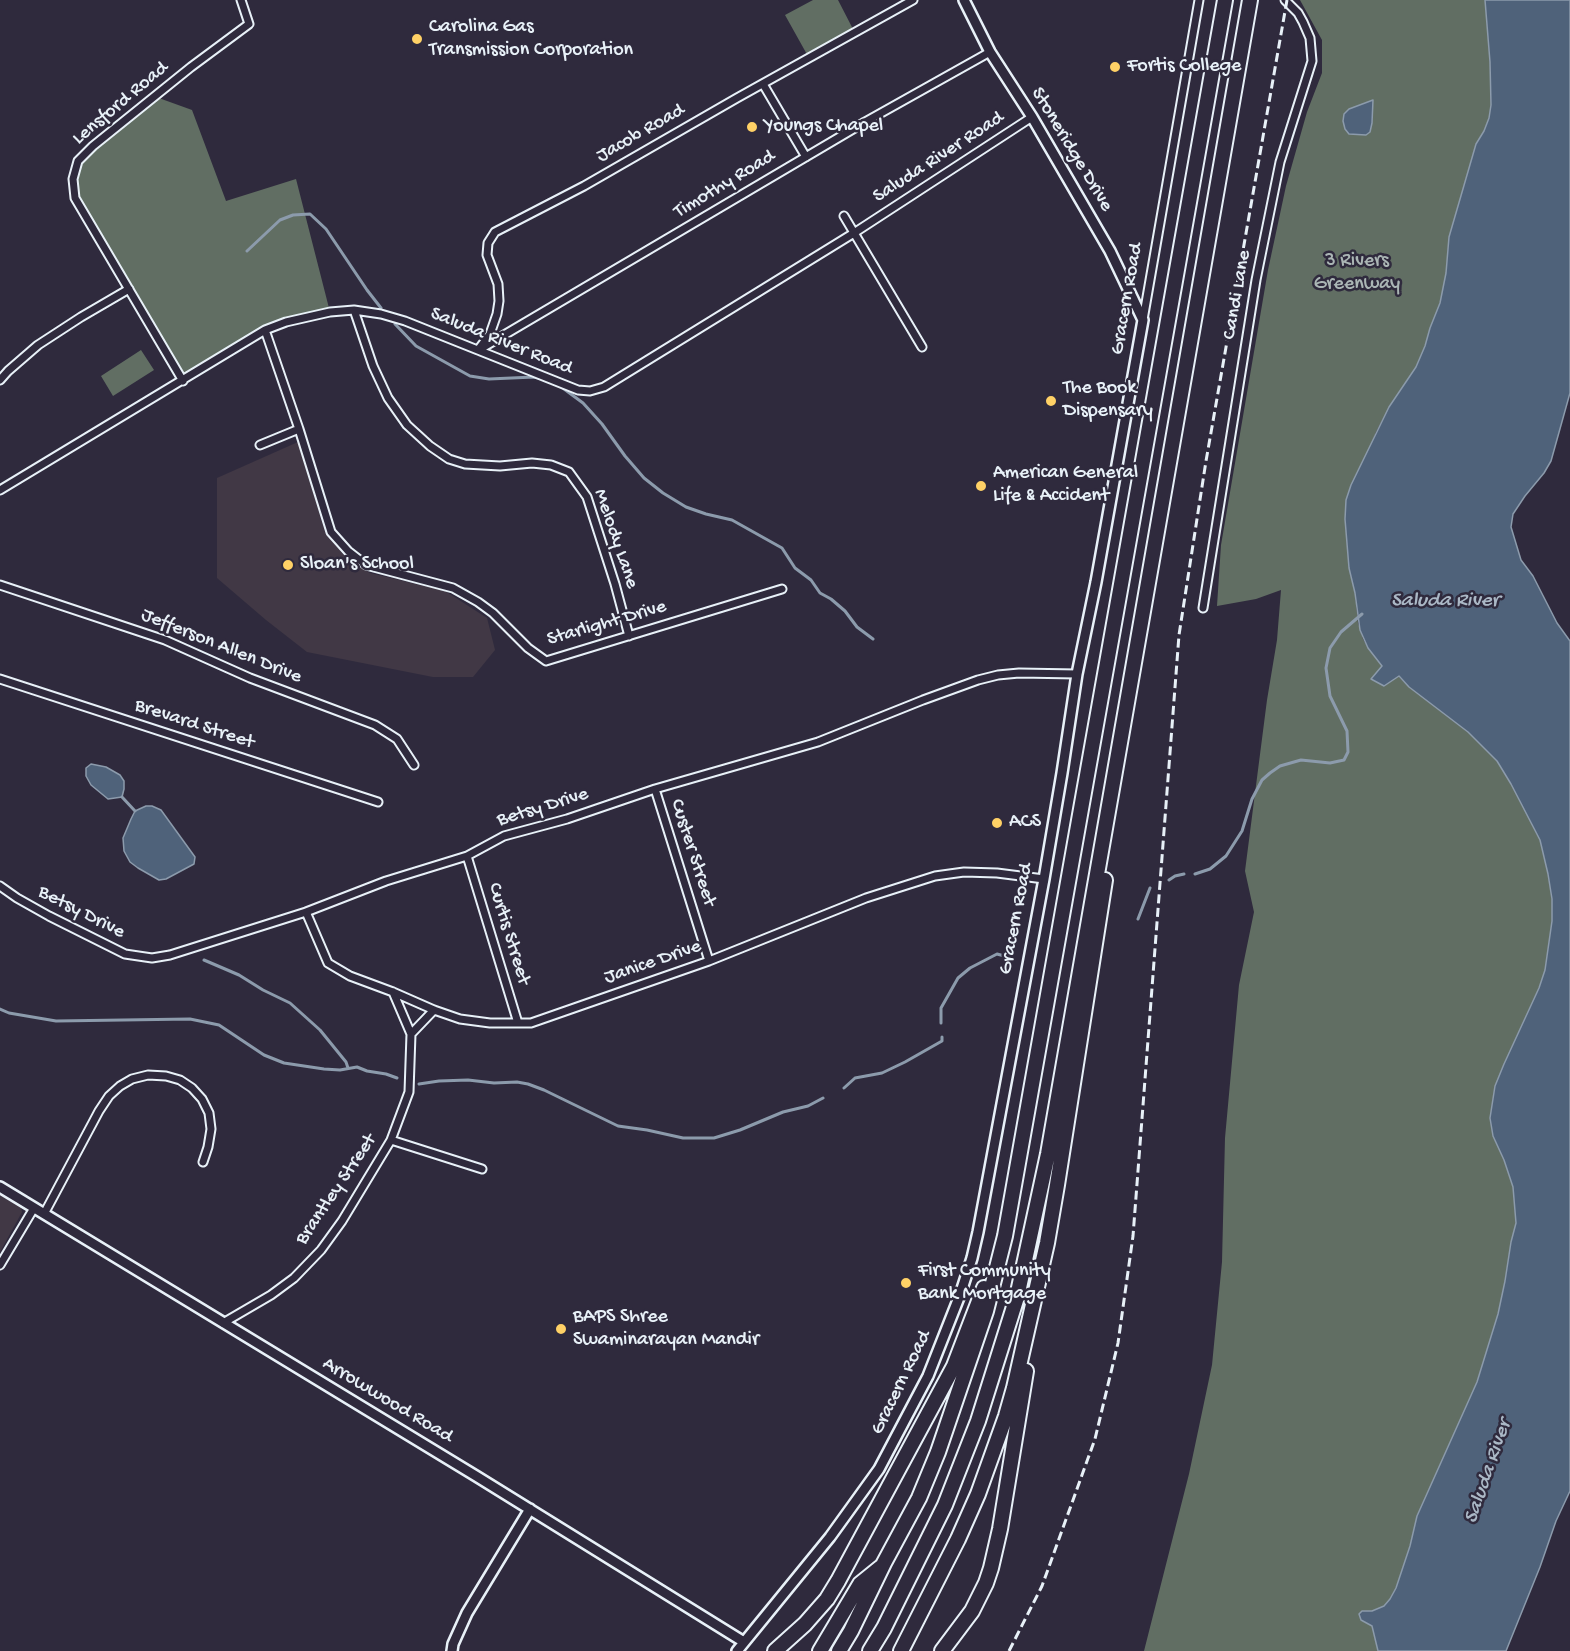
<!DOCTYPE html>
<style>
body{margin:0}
canvas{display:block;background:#2f2a3d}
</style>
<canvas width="1570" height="1651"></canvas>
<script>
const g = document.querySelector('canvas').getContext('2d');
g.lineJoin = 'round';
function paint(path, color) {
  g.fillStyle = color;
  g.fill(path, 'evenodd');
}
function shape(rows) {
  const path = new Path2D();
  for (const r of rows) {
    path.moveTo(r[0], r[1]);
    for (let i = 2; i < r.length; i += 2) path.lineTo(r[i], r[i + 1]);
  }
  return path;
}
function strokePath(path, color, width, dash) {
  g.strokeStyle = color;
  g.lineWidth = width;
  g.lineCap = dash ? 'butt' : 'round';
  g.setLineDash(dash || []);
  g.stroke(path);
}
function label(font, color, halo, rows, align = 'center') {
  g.font = font + ' "Gochi Hand",sans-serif';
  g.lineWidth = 5;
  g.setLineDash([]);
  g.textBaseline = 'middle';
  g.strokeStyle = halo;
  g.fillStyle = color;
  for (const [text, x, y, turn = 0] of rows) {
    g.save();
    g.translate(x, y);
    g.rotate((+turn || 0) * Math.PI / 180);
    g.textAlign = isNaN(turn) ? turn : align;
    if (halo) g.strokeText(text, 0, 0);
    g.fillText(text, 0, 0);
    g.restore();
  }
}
paint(shape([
 [298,442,325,532,346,558,370,573,445,591,487,618,495,650,473,677,433,677,307,652,266,620,217,578,217,478],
 [0,1195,21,1207,22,1212,0,1252]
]), '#413845');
paint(shape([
 [813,0,838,0,855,33,809,58,785,15],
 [1300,0,1485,0,1490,62,1491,105,1489,118,1484,131,1476,144,1449,237,1446,273,1440,303,1430,328,1425,346,1416,367,1389,407,1376,432,1345,519,1349,568,1355,593,1358,623,1363,639,1368,648,1382,666,1398,676,1409,687,1468,732,1497,761,1511,784,1540,840,1548,874,1552,899,1552,921,1545,970,1539,988,1504,1064,1495,1086,1490,1118,1493,1136,1504,1160,1513,1187,1516,1223,1511,1242,1505,1281,1498,1314,1477,1382,1417,1516,1410,1546,1396,1588,1390,1599,1384,1606,1372,1611,1362,1611,1361,1620,1372,1626,1378,1651,1144,1651,1189,1474,1212,1365,1222,1262,1225,1138,1239,985,1254,912,1245,871,1267,700,1277,640,1281,590,1256,599,1217,606,1221,545,1268,270,1286,186,1307,112,1322,73,1322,40],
 [156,97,192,110,226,201,296,179,330,312,265,330,183,381,75,198,73,179,78,162],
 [141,350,154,370,113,396,101,376]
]), '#616e63');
const water = shape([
 [1485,0,1570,0,1570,393,1551,461,1544,473,1525,496,1513,514,1511,527,1521,560,1533,576,1557,623,1570,641,1570,1491,1556,1521,1540,1567,1506,1651,1378,1651,1372,1626,1361,1620,1359,1614,1362,1611,1372,1611,1384,1606,1390,1599,1396,1588,1410,1546,1417,1516,1477,1382,1498,1314,1505,1281,1511,1242,1516,1223,1513,1187,1504,1160,1493,1136,1490,1118,1495,1086,1504,1064,1539,988,1545,970,1552,921,1552,899,1548,874,1540,840,1511,784,1497,761,1468,732,1409,687,1399,676,1384,686,1371,679,1382,666,1368,648,1360,630,1355,593,1349,568,1345,519,1346,500,1351,485,1389,407,1416,367,1425,346,1430,328,1440,303,1446,273,1449,237,1476,144,1484,131,1489,118,1491,105,1490,62,1485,0],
 [1373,100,1372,123,1370,132,1366,135,1349,134,1345,129,1343,121,1344,114,1349,109,1373,100],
 [91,764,106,767,120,775,124,781,124,789,122,797,108,799,91,785,86,776,86,768,91,764],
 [146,806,152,806,161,810,195,857,194,864,166,879,159,880,138,868,130,862,124,851,123,838,131,819,135,811,146,806]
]);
paint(water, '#4f627a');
strokePath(water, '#8c9bac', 1.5);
strokePath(shape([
 [247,251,280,220,293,215,310,214,326,229,367,290,381,308],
 [395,324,416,346,470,376,489,379,534,377,543,379],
 [560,386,583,403,602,424,625,456,644,478,663,493,686,507,706,514,732,520,782,548,795,568,811,580,820,593,831,599,845,611,857,627,873,639],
 [122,797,135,811],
 [1195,874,1210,869,1226,856,1242,831,1252,799,1262,780,1270,773,1280,766,1301,760,1330,763,1344,760,1348,752,1347,731,1330,696,1326,668,1330,648,1341,632,1362,614],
 [1169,880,1175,876,1184,874],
 [1138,919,1150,888],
 [204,960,239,975,263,990,290,1003,320,1030,346,1062,348,1068],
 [0,1009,9,1013,56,1021,190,1019,219,1025,264,1055,284,1063,324,1069,340,1070,357,1067,367,1071,386,1074,397,1078],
 [941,1023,941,1008,958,978,970,968,997,954,1012,958],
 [419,1084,439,1081,468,1080,494,1083,517,1082,528,1084,544,1090,618,1126,647,1130,683,1138,714,1138,740,1130,783,1112,808,1106,823,1098],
 [844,1088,855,1078,882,1073,905,1062,942,1041,942,1037]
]), '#8c9bac', 3);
const minor = shape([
 [763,84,806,157],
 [844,216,922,347],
 [354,310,373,366,388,398,407,425,430,446,449,459,465,464,500,466,532,463,551,465,569,472,587,497,615,584,629,636],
 [1143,320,1199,0],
 [265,330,299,429,331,532,348,551,366,565,453,588,478,602,493,613,528,648,546,661,782,589],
 [482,348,865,122,990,52],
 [478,350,490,334,497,314,499,301,498,284,487,255,488,243,495,232,584,186,737,98,913,0],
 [0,380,8,371,38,345,81,317,129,289],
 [183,381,75,198,73,179,78,161,93,146,191,67,249,24,241,0],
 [260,445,299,429],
 [0,490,265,330,286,322,330,312,354,310,381,314,405,321,578,390,590,391,604,387,854,233,1032,117],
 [0,585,165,640,250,678,375,725,397,739,414,765],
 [1203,608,1256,280,1280,162,1312,61,1310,38,1303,22,1298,13,1285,0],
 [0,679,378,802],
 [655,789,709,961],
 [467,856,518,1023],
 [0,886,17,898,49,916,125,954,152,958,170,955,306,912,386,881,467,856,504,836,567,819,655,789,818,742,923,700,978,680,998,675,1019,673,1077,674],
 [306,912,328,963,350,976,393,992,434,1010,460,1019,490,1023,531,1023,709,961,866,898,935,876,964,872,997,873,1044,879],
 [411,1034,434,1010],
 [391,1140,482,1169],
 [44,1214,99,1111,109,1096,120,1086,132,1079,148,1075,166,1076,180,1080,192,1088,202,1099,209,1113,211,1129,208,1147,203,1162],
 [0,1265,34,1208],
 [223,1323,271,1295,294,1278,321,1250,342,1221,391,1140,409,1092,411,1034,393,992]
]);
const tertiary = shape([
 [0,1187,476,1476,744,1642],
 [452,1651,453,1644,467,1613,530,1509],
 [737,1651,830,1537,879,1469,928,1376,960,1295,972,1258,978,1232,1044,879,1062,773,1077,674,1096,582,1143,320,1110,251,1032,117,990,52,964,0]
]);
const motorway = shape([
 [775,1651,805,1624,827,1599,838,1581,954,1366,984,1288],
 [820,1651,860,1584,881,1567],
 [839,1651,851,1631,884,1563,919,1498,938,1452,986,1311,1005,1236,1225,0],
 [870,1651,884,1628,945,1505,978,1421,1017,1297,1048,1154,1250,0],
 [901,1651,958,1539,978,1494,1006,1416,1014,1388,1047,1243,1057,1185,1105,880],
 [942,1651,972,1611,986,1583,991,1568,1000,1529,1026,1371]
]);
strokePath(minor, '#e8f1f8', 11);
strokePath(tertiary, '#e8f1f8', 14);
strokePath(motorway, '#e8f1f8', 18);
strokePath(minor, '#2f2a3d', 7);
strokePath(tertiary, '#2f2a3d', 9);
strokePath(motorway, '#2f2a3d', 14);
strokePath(shape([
 [1009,1651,1042,1586,1095,1439,1118,1343,1133,1236,1179,635,1206,461,1287,0]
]), '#e8f1f8', 3, [9, 4.5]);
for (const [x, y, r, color] of [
 [417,39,6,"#ffd166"],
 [1115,67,6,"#ffd166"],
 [752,127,6,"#ffd166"],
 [1051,401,6,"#ffd166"],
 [981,486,6,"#ffd166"],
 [288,565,6,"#ffd166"],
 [997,823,6,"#ffd166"],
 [906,1283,6,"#ffd166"],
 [561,1329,6,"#ffd166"]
]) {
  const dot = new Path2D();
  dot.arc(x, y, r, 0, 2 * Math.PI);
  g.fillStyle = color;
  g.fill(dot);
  strokePath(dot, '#2f2a3d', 2);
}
label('20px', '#e8f1f8', '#2f2a3d', [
 ["Carolina Gas",429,28],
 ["Transmission Corporation",429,51],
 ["Fortis College",1127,67],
 ["Youngs Chapel",764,127],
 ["The Book",1063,389],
 ["Dispensary",1063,412],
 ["American General",993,474],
 ["Life & Accident",993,497],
 ["Sloan's School",300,565],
 ["ACS",1009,823],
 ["First Community",918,1272],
 ["Bank Mortgage",918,1295],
 ["BAPS Shree",573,1318],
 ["Swaminarayan Mandir",573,1341]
], 'left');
label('20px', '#e8f1f8', '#2f2a3d', [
 ["Lensford Road",121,104,-40],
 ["Jacob Road",641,134,-30],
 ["Stoneridge Drive",1071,150,59],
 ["Saluda River Road",939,158,-33],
 ["Timothy Road",725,185,-31],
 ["Candi Lane",1238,295,-80],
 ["Gracern Road",1128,299,-80],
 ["Saluda River Road",501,342,22],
 ["Melody Lane",615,539,71],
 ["Starlight Drive",607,624,-16],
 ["Jefferson Allen Drive",221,647,22],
 ["Brevard Street",194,725,18],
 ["Betsy Drive",543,808,-17],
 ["Custer Street",692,853,72],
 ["Betsy Drive",81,913,27],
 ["Gracern Road",1017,919,-79],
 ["Curtis Street",508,934,73],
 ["Janice Drive",653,963,-19],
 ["Brantley Street",337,1190,-56],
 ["Gracern Road",902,1383,-64],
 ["Arrowwood Road",387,1401,31]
]);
label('20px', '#abb6b5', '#2f2a3d', [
 ["3 Rivers",1357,262],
 ["Greenway",1357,285]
]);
label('italic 21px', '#abb8c6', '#2f2a3d', [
 ["Saluda River",1445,602],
 ["Saluda River",1489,1472,-71]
]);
</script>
